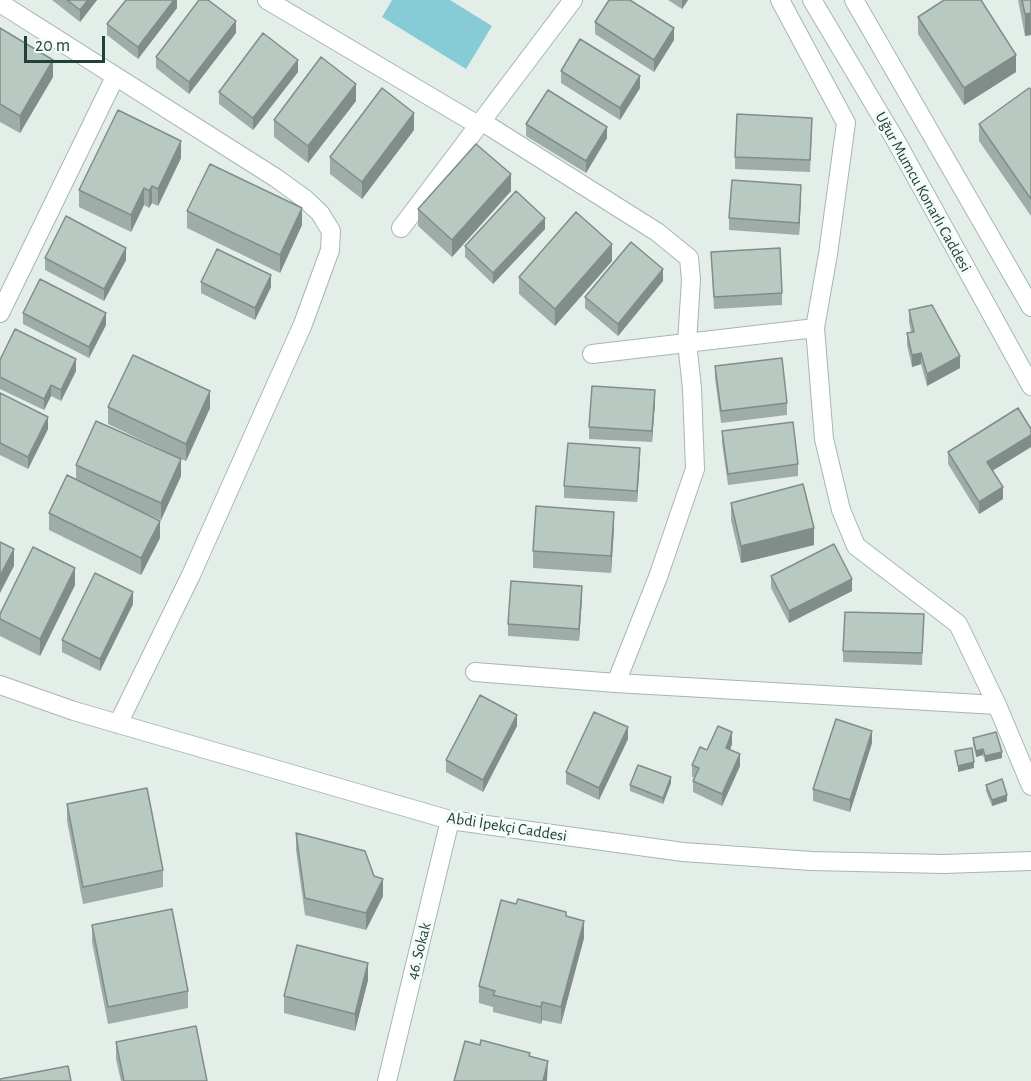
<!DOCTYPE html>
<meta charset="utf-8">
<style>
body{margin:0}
#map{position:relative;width:1031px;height:1081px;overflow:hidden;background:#e3eee9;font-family:"Alegreya Sans",sans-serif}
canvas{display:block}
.scale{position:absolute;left:24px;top:36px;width:81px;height:27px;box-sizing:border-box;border:3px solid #214138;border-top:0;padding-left:8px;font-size:18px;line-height:21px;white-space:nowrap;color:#214138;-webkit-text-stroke:4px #f4faf7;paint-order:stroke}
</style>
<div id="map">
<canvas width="1031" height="1081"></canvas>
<div class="scale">20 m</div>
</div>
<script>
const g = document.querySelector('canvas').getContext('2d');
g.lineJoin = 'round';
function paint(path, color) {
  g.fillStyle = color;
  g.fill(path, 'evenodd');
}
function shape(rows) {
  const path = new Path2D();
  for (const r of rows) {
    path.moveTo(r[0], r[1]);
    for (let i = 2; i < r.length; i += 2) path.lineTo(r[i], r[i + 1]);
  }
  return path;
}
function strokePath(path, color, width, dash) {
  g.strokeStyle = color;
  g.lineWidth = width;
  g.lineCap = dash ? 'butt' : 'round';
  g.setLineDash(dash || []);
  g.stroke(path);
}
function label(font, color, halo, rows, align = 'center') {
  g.font = font + ' "Alegreya Sans",sans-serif';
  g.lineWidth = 6;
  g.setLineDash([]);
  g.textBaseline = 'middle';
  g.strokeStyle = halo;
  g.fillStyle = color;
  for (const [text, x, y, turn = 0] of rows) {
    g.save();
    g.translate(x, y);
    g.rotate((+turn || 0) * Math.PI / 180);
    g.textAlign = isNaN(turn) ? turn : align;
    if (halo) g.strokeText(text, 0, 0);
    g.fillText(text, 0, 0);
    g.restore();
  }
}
paint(shape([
 [392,0,450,0,492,26,466,69,382,17]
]), '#87cbd7');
const minor = shape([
 [267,0,478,125],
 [780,0,846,123,828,254,815,328,824,439,841,510,856,546,958,624,997,705,1031,786],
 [812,0,896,141,1031,386],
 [854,0,1031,307],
 [0,3,276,178,305,199,320,213,331,231,330,250,303,324,191,575,118,724],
 [481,121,657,232,689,258,691,280,687,343,692,388,695,469,658,577,616,683],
 [401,228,573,0],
 [0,313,115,77],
 [592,354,815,328],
 [475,672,616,683,997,705],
 [0,685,74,711,450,820,683,852,811,861,944,864,1031,861],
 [387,1081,450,820]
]);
strokePath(minor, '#a5b7b0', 20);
strokePath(minor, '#fff', 18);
paint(shape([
 [52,0,97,0,80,22],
 [177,0,177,8,138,59,107,35,107,24],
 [668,0,688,0,682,9],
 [1018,0,1031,0,1031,35,1025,36],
 [918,17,1016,72,964,105,918,34],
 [595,22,674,40,654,72,595,34],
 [0,28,53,77,20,133,0,122],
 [236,33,189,94,156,68,156,57],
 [561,71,640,88,620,120,561,83],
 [298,72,253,130,219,104,219,92],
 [1031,90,1031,216,979,141,979,124],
 [356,101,308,163,274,137,274,120],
 [526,124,607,138,586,173,526,136],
 [812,129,810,172,735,169,735,157],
 [414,130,362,199,330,174,330,157],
 [181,158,158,206,152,203,149,208,144,205,131,232,79,207,79,190],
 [511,191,452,257,418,226,418,209],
 [801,197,799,235,729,230,729,218],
 [187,211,302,225,280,273,187,228],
 [545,229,493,284,465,257,465,246],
 [711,252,782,293,782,305,714,309],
 [45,258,126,260,104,301,45,270],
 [612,261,555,326,519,294,519,277],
 [663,281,618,336,585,308,585,297],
 [201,282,271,287,255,320,201,293],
 [909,310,960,368,927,386,921,364,912,367,907,345,907,333,911,332,909,322],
 [23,313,106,325,89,358,23,324],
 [0,360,76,371,61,401,51,396,44,410,0,389],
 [715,366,787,403,787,415,721,423,715,378],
 [0,393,48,429,28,469,0,455],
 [655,402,652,442,589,439,589,427],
 [108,407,210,408,186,461,181,459,181,476,161,520,138,510,160,538,141,575,49,530,49,513,76,480,76,465,179,458,108,424],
 [1031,429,1031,447,992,471,1003,499,979,514,948,464,948,452],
 [722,431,798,464,798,476,728,485,722,443],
 [640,460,637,502,564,498,564,486],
 [731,503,814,545,741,563,731,520],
 [614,529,611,573,533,568,533,551],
 [771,576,852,591,789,623,771,588],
 [75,585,40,656,0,636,0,614],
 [582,598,579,641,508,636,508,624],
 [133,604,100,671,62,652,62,640],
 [924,614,922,665,843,662,843,651],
 [517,726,483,792,446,772,446,760],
 [973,738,1002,758,985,762,983,755,976,757,973,744],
 [628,739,599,800,566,784,566,772],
 [872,743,850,812,813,801,813,789],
 [732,744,730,750,740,766,722,806,693,792,693,781,694,777,692,777,692,765],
 [671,783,663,804,630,791,630,785],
 [986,785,1007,801,992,806,986,791],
 [67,804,163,870,163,887,83,904,67,821],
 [296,833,374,876,383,896,366,930,305,915,296,850],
 [566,916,584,938,561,1024,542,1020,541,1024,493,1012,493,1007,479,1003,479,986],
 [92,925,188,991,188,1008,108,1024,92,942],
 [368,980,355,1031,284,1013,284,996],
 [116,1042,207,1081,121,1081,116,1059]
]), '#9eada7');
paint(shape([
 [88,0,97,0,80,22,80,10],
 [174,0,177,0,177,8,138,59,138,47],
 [682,0,688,0,682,9],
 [1031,13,1031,35,1025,36,1025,14],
 [236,21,236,33,189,94,189,82],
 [674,28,674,40,654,72,654,60],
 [1016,55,1016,72,964,105,964,88],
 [53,60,53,77,20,133,20,116],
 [298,60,298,72,253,130,253,118],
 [640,76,640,88,620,120,620,108],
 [356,84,356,101,308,163,308,146],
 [414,113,414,130,362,199,362,182],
 [607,127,607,138,586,173,586,161],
 [181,141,181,158,158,206,158,189],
 [511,174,511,191,452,257,452,240],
 [801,185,801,197,799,235,799,223],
 [152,186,152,203,149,208,149,191],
 [144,188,144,205,131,232,131,215],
 [302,208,302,225,280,273,280,255],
 [545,218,545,229,493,284,493,273],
 [612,244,612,261,555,326,555,309],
 [126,248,126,260,104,301,104,289],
 [663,269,663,281,618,336,618,324],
 [271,275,271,287,255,320,255,308],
 [106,313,106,325,89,358,89,347],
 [921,353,921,364,912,367,912,355],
 [960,356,960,368,927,386,927,374],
 [76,359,76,371,61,401,61,390],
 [51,385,51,396,44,410,44,399],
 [655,390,655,402,652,442,652,431],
 [210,391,210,408,186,461,186,444],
 [48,417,48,429,28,469,28,457],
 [1031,435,1031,447,987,474,987,462],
 [640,448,640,460,637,502,637,491],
 [181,459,181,476,161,520,161,503],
 [1003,487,1003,499,979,514,979,502],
 [614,512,614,529,611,573,611,556],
 [160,521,160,538,141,575,141,558],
 [814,528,814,545,741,563,741,546],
 [14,549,14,566,0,593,0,576],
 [75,568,75,585,40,656,40,639],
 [852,579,852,591,789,623,789,611],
 [582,586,582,598,579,641,579,629],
 [133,592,133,604,100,671,100,659],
 [517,715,517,726,483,792,483,780],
 [628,727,628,739,599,800,599,788],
 [872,731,872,743,850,812,850,800],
 [732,732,732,744,726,759,726,748],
 [983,749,983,755,976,757,976,751],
 [1002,752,1002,758,985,762,985,756],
 [740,754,740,766,722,806,722,794],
 [974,762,974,768,958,772,958,766],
 [671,777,671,783,663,804,663,798],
 [1007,795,1007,801,992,806,992,800],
 [383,879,383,896,366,930,366,913],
 [584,921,584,938,561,1024,561,1007],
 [368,963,368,980,355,1031,355,1014],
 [542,1002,542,1020,541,1024,541,1007],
 [548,1061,547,1081,543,1081]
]), '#818d88');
const building = shape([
 [67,0,88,0,80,10,67,0],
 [126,0,174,0,138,47,107,24,126,0],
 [199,0,208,0,236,21,189,82,156,57,199,0],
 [609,0,630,0,674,28,654,60,595,22,609,0],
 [944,0,981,0,1016,55,964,88,918,17,944,0],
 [1022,0,1031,0,1031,13,1025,14,1022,0],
 [0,28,53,60,20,116,0,104,0,28],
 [263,33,298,60,253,118,219,92,263,33],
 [580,39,640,76,620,108,561,71,580,39],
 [321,57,356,84,308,146,274,120,321,57],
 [382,88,414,113,362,182,330,157,382,88],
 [1029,88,1031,90,1031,199,979,124,1029,88],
 [548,90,607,127,586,161,526,124,548,90],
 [118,110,181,141,158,189,152,186,149,191,144,188,131,215,79,190,118,110],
 [737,114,812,118,810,160,735,157,737,114],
 [476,144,511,174,452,240,418,209,476,144],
 [210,164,302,208,280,255,187,211,210,164],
 [732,180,801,185,799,223,729,218,732,180],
 [516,191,545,218,493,273,465,246,516,191],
 [576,212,612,244,555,309,519,277,576,212],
 [66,216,126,248,104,289,45,258,66,216],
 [631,242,663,269,618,324,585,297,631,242],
 [780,248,782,293,714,297,711,252,780,248],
 [217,249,271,275,255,308,201,282,217,249],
 [40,279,106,313,89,347,23,313,40,279],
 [932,305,960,356,927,374,921,353,912,355,907,333,914,332,909,310,932,305],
 [15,329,76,359,61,390,51,385,44,399,0,377,0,360,15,329],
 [133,355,210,391,186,444,108,407,133,355],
 [782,358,787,403,721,411,715,366,782,358],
 [592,386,655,390,652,431,589,427,592,386],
 [0,393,48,417,28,457,0,443,0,393],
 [1018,408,1031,429,1031,435,987,462,1003,487,979,502,948,452,1018,408],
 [96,421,181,459,161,503,76,465,96,421],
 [793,422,798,464,728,474,722,431,793,422],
 [568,443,640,448,637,491,564,486,568,443],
 [67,475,160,521,141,558,49,513,67,475],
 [803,484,814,528,741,546,731,503,803,484],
 [536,506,614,512,611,556,533,551,536,506],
 [0,542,14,549,0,576,0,542],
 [834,544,852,579,789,611,771,576,834,544],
 [33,547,75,568,40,639,0,619,0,614,33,547],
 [95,573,133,592,100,659,62,640,95,573],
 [511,581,582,586,579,629,508,624,511,581],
 [845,612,924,614,922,653,843,651,845,612],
 [480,695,517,715,483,780,446,760,480,695],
 [594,712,628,727,599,788,566,772,594,712],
 [836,719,872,731,850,800,813,789,836,719],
 [718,726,732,732,726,748,740,754,722,794,693,781,699,768,692,765,700,747,707,750,718,726],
 [996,732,1002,752,985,756,983,749,976,751,973,738,996,732],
 [972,748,974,762,958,766,955,751,972,748],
 [638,765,671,777,663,798,630,785,638,765],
 [1002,779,1007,795,992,800,986,785,1002,779],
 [147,788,163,870,83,887,67,804,147,788],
 [296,833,365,851,374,876,383,879,366,913,305,898,296,833],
 [518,899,566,912,566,916,584,921,561,1007,542,1002,541,1007,493,995,495,991,479,986,501,900,516,904,518,899],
 [172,909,188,991,108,1007,92,925,172,909],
 [297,945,368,963,355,1014,284,996,297,945],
 [196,1026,207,1081,124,1081,116,1042,196,1026],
 [481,1040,530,1053,529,1056,548,1061,543,1081,454,1081,465,1041,480,1045,481,1040],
 [68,1066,71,1081,0,1081,0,1079,68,1066]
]);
paint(building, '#b8c9c2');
strokePath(building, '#818d88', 1.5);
label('16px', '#214138', '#f4faf7', [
 ["Uğur Mumcu Konarlı Caddesi",923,192,61],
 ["Abdi İpekçi Caddesi",507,827,9],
 ["46. Sokak",419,951,-76]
]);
</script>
